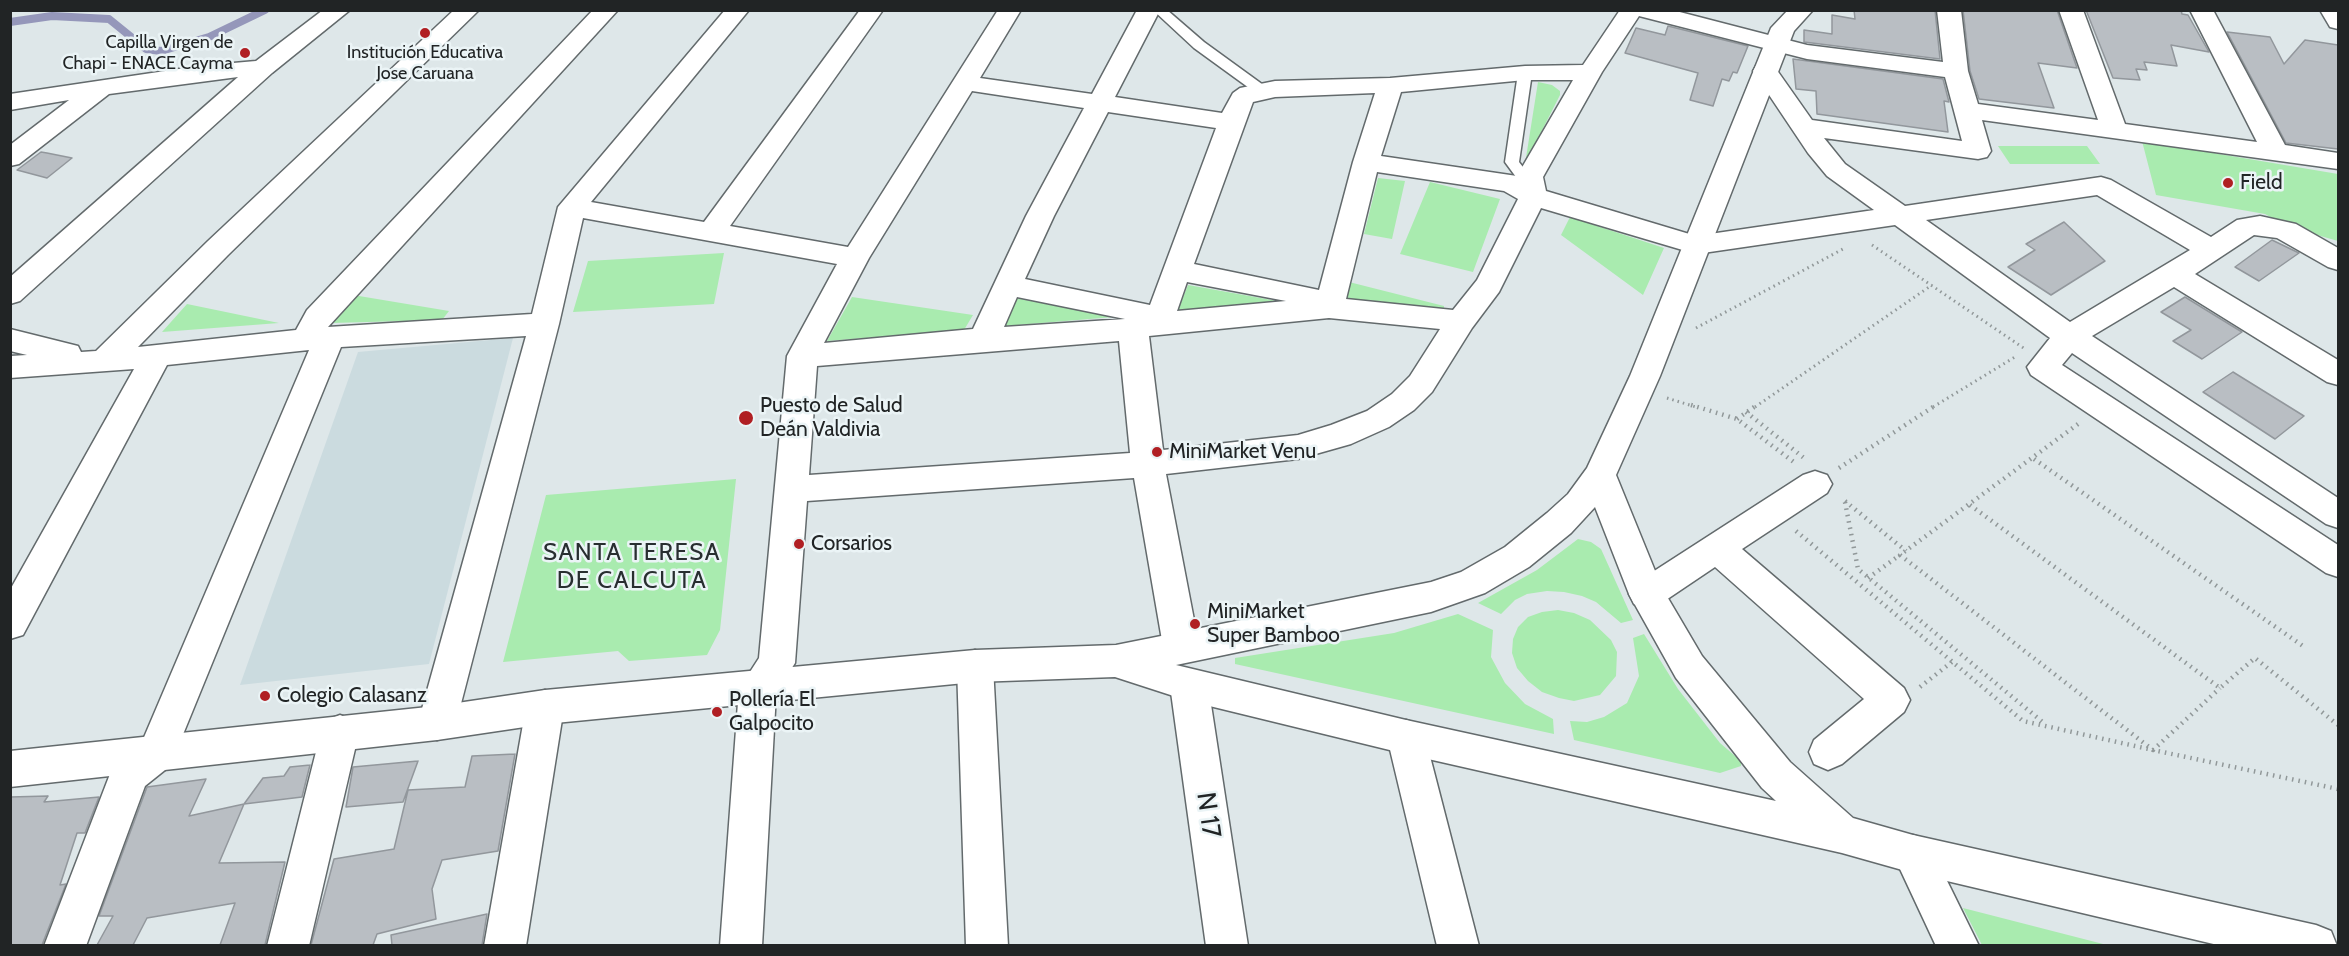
<!DOCTYPE html>
<meta charset="utf-8">
<style>
body{margin:0}
#map{position:relative;width:2349px;height:956px;overflow:hidden;background:#dee7e9;font-family:Cabin,sans-serif}
canvas{display:block}
.frame{position:absolute;inset:0;border:12px solid #212425;pointer-events:none}
</style>
<div id="map">
<canvas width="2349" height="956"></canvas>
<div class="frame"></div>
</div>
<script>
const g = document.querySelector('canvas').getContext('2d');
g.lineJoin = 'round';
function paint(path, color) {
  g.fillStyle = color;
  g.fill(path, 'evenodd');
}
function shape(rows) {
  const path = new Path2D();
  for (const r of rows) {
    path.moveTo(r[0], r[1]);
    for (let i = 2; i < r.length; i += 2) path.lineTo(r[i], r[i + 1]);
  }
  return path;
}
function strokePath(path, color, width, dash) {
  g.strokeStyle = color;
  g.lineWidth = width;
  g.lineCap = dash ? 'butt' : 'round';
  g.setLineDash(dash || []);
  g.stroke(path);
}
function label(font, color, halo, rows, align = 'center') {
  g.font = font + ' Cabin,sans-serif';
  g.lineWidth = 5;
  g.setLineDash([]);
  g.textBaseline = 'middle';
  g.strokeStyle = halo;
  g.fillStyle = color;
  for (const [text, x, y, turn = 0] of rows) {
    g.save();
    g.translate(x, y);
    g.rotate((+turn || 0) * Math.PI / 180);
    g.textAlign = isNaN(turn) ? turn : align;
    if (halo) g.strokeText(text, 0, 0);
    g.fillText(text, 0, 0);
    g.restore();
  }
}
paint(shape([
 [513,338,429,664,240,685,358,352]
]), '#cbdbdf');
paint(shape([
 [1538,82,1552,85,1560,91,1560,95,1525,164],
 [2142,141,2338,174,2338,241,2286,226,2265,214,2156,195],
 [1998,146,2087,146,2100,164,2010,164],
 [1378,178,1405,181,1392,239,1364,234],
 [1430,182,1500,199,1473,272,1400,254],
 [1570,217,1664,248,1643,295,1561,235],
 [724,253,714,304,573,312,588,261],
 [1349,282,1444,306,1444,310,1346,301],
 [1188,285,1283,302,1178,310],
 [353,295,449,311,442,320,331,323],
 [852,297,973,315,964,330,827,341],
 [1016,298,1114,317,1005,326],
 [187,304,279,323,162,332],
 [736,479,720,630,707,655,629,661,618,651,503,662,546,495],
 [1578,539,1591,542,1601,549,1633,620,1621,623,1596,602,1582,596,1564,592,1547,591,1527,594,1515,600,1501,614,1478,603,1537,570],
 [1558,610,1574,613,1590,620,1611,640,1617,652,1616,676,1600,695,1574,701,1559,698,1542,692,1528,681,1517,668,1512,653,1513,639,1518,627,1528,617,1542,612],
 [1458,614,1493,630,1491,657,1505,683,1525,704,1553,719,1554,734,1235,664,1235,658,1394,633],
 [1644,634,1678,689,1720,743,1741,761,1741,766,1720,773,1574,740,1570,721,1587,722,1604,717,1627,703,1639,676,1633,638],
 [1963,908,2107,945,1982,945]
]), '#a9ebaf');
strokePath(shape([
 [10,22,52,16,109,19,146,49,161,51,209,37,265,10]
]), '#9597ba', 8);
const building = shape([
 [1854,10,1935,10,1940,59,1804,42,1804,30,1832,34,1832,15,1855,19,1854,10],
 [1963,10,2057,10,2077,68,2038,63,2054,108,1979,99,1970,71,1963,10],
 [2086,10,2181,10,2182,14,2188,15,2209,52,2171,45,2177,66,2144,62,2147,70,2136,69,2140,80,2113,78,2086,10],
 [1668,26,1748,46,1737,73,1733,72,1729,81,1722,79,1713,106,1690,100,1698,73,1625,53,1636,28,1665,35,1668,26],
 [2227,32,2270,37,2284,64,2305,40,2338,45,2338,149,2286,143,2227,32],
 [1793,59,1943,79,1949,102,1944,101,1948,132,1817,114,1816,91,1796,89,1793,59],
 [41,152,47,153,72,158,47,178,17,170,41,152],
 [2064,222,2105,261,2051,295,2008,267,2035,250,2026,244,2064,222],
 [2272,240,2299,253,2259,281,2235,267,2272,240],
 [2185,297,2242,332,2202,359,2173,341,2191,330,2161,312,2185,297],
 [2233,372,2304,416,2275,439,2203,392,2233,372],
 [515,754,498,851,442,860,432,889,436,919,377,934,373,945,311,945,334,859,394,849,408,790,465,787,472,756,515,754],
 [418,761,403,802,346,807,353,767,418,761],
 [310,765,302,797,244,804,263,778,284,776,290,767,310,765],
 [206,779,189,816,244,804,219,863,285,862,265,945,220,945,235,903,147,918,133,945,97,945,113,916,99,916,147,787,206,779],
 [48,796,44,802,99,797,85,833,77,833,60,885,66,884,42,945,10,945,10,797,48,796],
 [487,914,482,945,392,945,391,935,487,914]
]);
paint(building, '#b9bec3');
strokePath(building, '#92979c', 1.5);
const lane = shape([
 [1153,10,1167,10,1204,42,1266,87,1266,93,1256,93,1194,48,1153,10],
 [1525,69,1532,73,1519,162,1526,171,1537,177,1530,182,1516,177,1505,162,1518,73,1525,69]
]);
const street = shape([
 [323,10,350,10,272,73,20,301,10,304,10,277,238,77,109,94,19,164,10,166,10,145,69,100,10,110,10,94,199,66,256,61,323,10],
 [454,10,479,10,228,255,138,347,296,330,307,310,593,10,618,10,328,327,532,314,558,207,725,10,749,10,591,202,704,222,860,10,883,10,730,226,848,247,998,10,1021,10,980,78,1092,94,1137,10,1160,10,1115,97,1222,113,1233,93,1240,88,1275,81,1390,78,1525,66,1583,65,1620,10,1672,10,1807,45,1943,62,1937,10,1961,10,1968,71,1978,104,2098,120,2059,10,2083,10,2125,124,2257,142,2190,10,2213,10,2285,145,2338,153,2338,169,1982,120,1991,151,1987,157,1978,159,1824,138,1845,164,1905,206,2101,177,2111,180,2211,237,2237,220,2260,216,2296,224,2338,248,2338,270,2328,267,2277,238,2254,235,2195,274,2338,360,2338,385,2327,382,2174,287,2092,336,2338,498,2338,528,2326,524,2072,353,2062,365,2338,545,2338,577,2326,573,2031,375,2027,367,2050,338,1895,225,1696,254,1541,208,1499,292,1472,328,1432,392,1414,410,1389,427,1351,444,1298,459,1166,474,1199,646,1194,657,1181,662,1168,657,1163,646,1134,478,807,501,795,663,776,693,762,946,720,946,739,689,759,658,787,356,837,264,583,218,559,324,456,723,450,735,437,740,424,735,418,723,526,336,341,347,175,754,170,766,145,786,86,946,44,946,110,774,116,761,142,742,309,350,167,365,23,635,10,639,10,590,134,369,10,378,10,356,27,355,10,351,10,329,78,346,81,352,96,351,208,241,454,10],
 [1639,16,1807,59,1945,77,1962,141,1812,120,1774,66,1765,64,1756,66,1753,71,1808,153,1827,176,1874,210,1696,236,1546,191,1543,177,1602,72,1639,16],
 [1525,80,1573,80,1517,176,1381,156,1401,92,1525,80],
 [972,91,1084,108,1026,216,973,329,824,343,869,258,972,91],
 [1375,93,1353,162,1319,290,1194,264,1253,102,1275,97,1375,93],
 [1108,112,1216,128,1150,305,1025,279,1054,216,1108,112],
 [1377,172,1504,191,1518,199,1477,280,1453,310,1346,299,1377,172],
 [2097,195,2190,250,2070,322,1926,220,2097,195],
 [1187,282,1286,301,1177,311,1187,282],
 [1017,297,1125,319,1004,327,1017,297],
 [1329,318,1440,329,1410,376,1392,394,1367,411,1331,425,1298,435,1163,450,1149,336,1329,318],
 [1119,341,1130,453,809,475,817,366,1119,341],
 [2320,10,2338,10,2338,29,2330,27,2320,10],
 [1815,471,1827,475,1832,484,1827,493,1742,549,1904,688,1910,700,1904,712,1842,764,1828,770,1814,764,1809,752,1814,740,1864,699,1715,567,1660,604,1647,609,1634,604,1629,594,1634,584,1803,475,1815,471],
 [975,650,988,655,993,666,1008,946,966,946,957,666,962,655,975,650],
 [1189,669,1202,673,1208,685,1248,946,1206,946,1170,685,1176,673,1189,669],
 [545,690,558,695,564,707,526,946,484,946,526,707,532,695,545,690],
 [340,715,353,720,359,732,309,946,267,946,321,732,327,720,340,715],
 [1406,720,1420,725,1425,737,1479,946,1437,946,1387,737,1392,725,1406,720],
 [1913,835,1927,840,1979,946,1936,946,1893,854,1899,840,1913,835]
]);
const secondary = shape([
 [1788,10,1813,10,1794,31,1660,376,1616,475,1662,588,1702,656,1790,762,1853,818,1913,835,2316,925,2331,931,2337,946,2222,946,1913,873,1842,853,1406,754,1189,701,1115,677,975,682,545,724,437,740,10,787,10,751,437,706,545,690,975,650,1116,645,1431,582,1461,572,1505,547,1547,513,1568,494,1587,468,1630,376,1771,28,1788,10],
 [1595,507,1629,594,1676,678,1762,788,1776,801,1406,720,1176,665,1431,612,1485,593,1529,567,1571,533,1595,507]
]);
strokePath(lane, '#636a6c', 3);
strokePath(street, '#636a6c', 3);
strokePath(secondary, '#636a6c', 3);
strokePath(shape([
 [1872,245,2025,349],
 [1696,328,1843,249],
 [1667,398,1696,407],
 [1755,407,1932,285],
 [1933,407,2015,357]
]), '#919899', 3, [1.5, 4]);
strokePath(shape([
 [1691,405,1737,419,1795,463],
 [1746,412,1804,458],
 [1737,419,1757,405],
 [2078,424,1900,555,2153,750,2338,789],
 [2034,459,2303,646],
 [1839,468,1936,405],
 [1845,501,1906,551],
 [1845,502,1858,569,2045,724],
 [1970,505,2220,688,2255,658,2338,725],
 [1796,531,2023,721,2153,750,2220,688],
 [1868,578,1900,555],
 [1920,687,1953,661]
]), '#919899', 4.5, [1.5, 5]);
paint(lane, '#fff');
paint(street, '#fff');
paint(secondary, '#fff');
for (const [x, y, r, color] of [
 [425,33,6,"#b01f23"],
 [245,53,6,"#b01f23"],
 [2228,183,6,"#b01f23"],
 [746,418,8,"#b01f23"],
 [1157,452,6,"#b01f23"],
 [799,544,6,"#b01f23"],
 [1195,624,6,"#b01f23"],
 [265,696,6,"#b01f23"],
 [717,712,6,"#b01f23"]
]) {
  const dot = new Path2D();
  dot.arc(x, y, r, 0, 2 * Math.PI);
  g.fillStyle = color;
  g.fill(dot);
  strokePath(dot, '#ebf4f6', 2);
}
label('18px', '#212425', '#ebf4f6', [
 ["Capilla Virgen de",233,43],
 ["Chapi - ENACE Cayma",233,64],
 ["Institución Educativa",425,53,"center"],
 ["Jose Caruana",425,74,"center"]
], 'right');
label('21px', '#212425', '#ebf4f6', [
 ["Field",2240,183],
 ["Puesto de Salud",760,406],
 ["Deán Valdivia",760,430],
 ["MiniMarket Venu",1169,452],
 ["Corsarios",811,544],
 ["MiniMarket",1207,612],
 ["Super Bamboo",1207,636],
 ["Colegio Calasanz",277,696],
 ["Pollería El",729,700],
 ["Galpocito",729,724]
], 'left');
g.letterSpacing = '1.5px';
label('24px', '#282e30', '#ebf4f6', [
 ["SANTA TERESA",632,553],
 ["DE CALCUTA",632,581]
]);
g.letterSpacing = '0px';
label('26px', '#212425', '#ebf4f6', [
 ["N 17",1208,815,82]
]);
</script>
